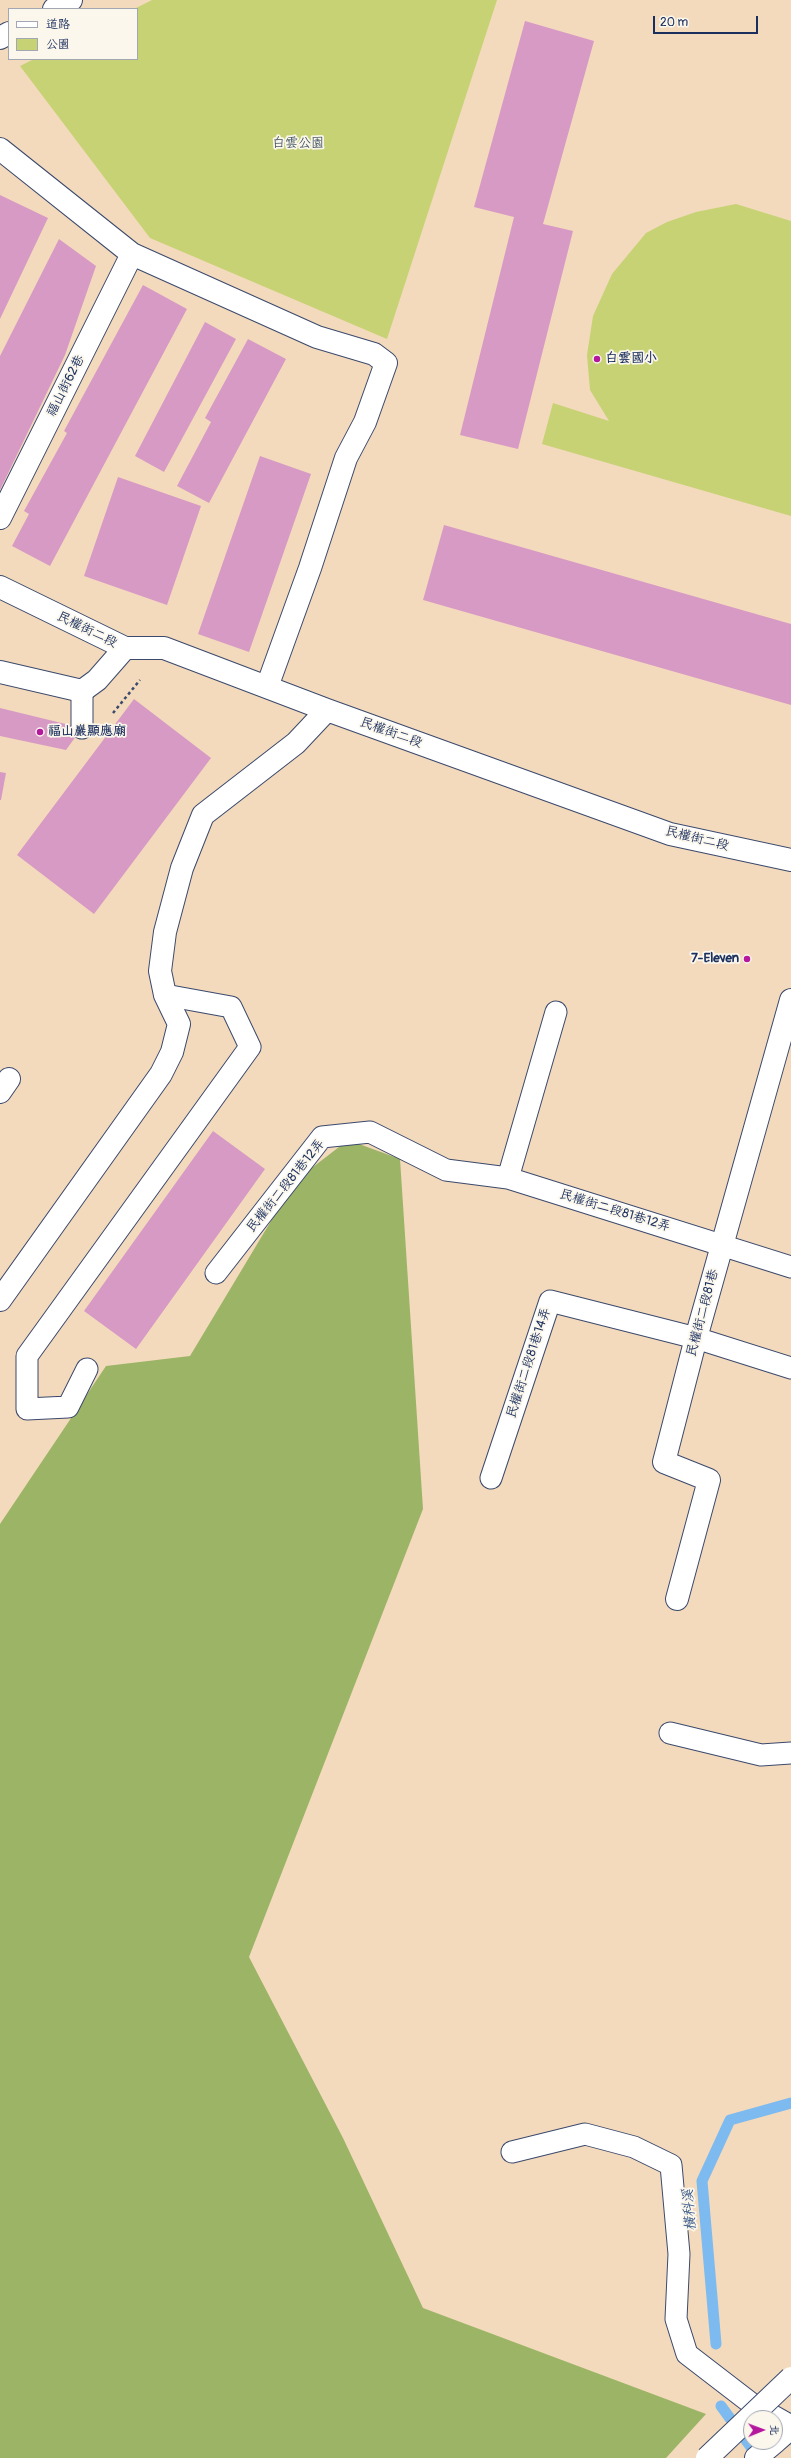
<!DOCTYPE html>
<meta charset="utf-8">
<style>
body{margin:0}
#map{position:relative;width:791px;height:2458px;overflow:hidden;background:#f3dabc;font-family:Pangolin,"LXGW WenKai TC",sans-serif}
canvas{display:block}
.legend{position:absolute;left:8px;top:8px;width:130px;height:52px;box-sizing:border-box;background:#fbf7ec;border:1px solid #a1a7b3;margin:0;padding:5px 7px;list-style:none;font-size:12px;color:#1b2f5e}
.legend li{display:flex;align-items:center;gap:8px;height:20px}
.legend b{width:20px;border:1px solid #a1a7b3}
.north{position:absolute;left:743px;top:2410px;width:40px;height:40px;box-sizing:border-box;background:#fbf7ec;border:1px solid #a1a7b3;border-radius:50%;rotate:89deg;font-size:11px;font-weight:700;line-height:16px;text-align:center;color:#1b2f5e}
.north::after{content:'';display:block;margin:auto;width:14px;height:18px;background:#b5179e;clip-path:polygon(50% 0,100% 100%,50% 72%,0 100%)}
.scale{position:absolute;left:653px;top:16px;width:105px;height:18px;box-sizing:border-box;border:2px solid #1b2f5e;border-top:0;padding-left:5px;font-size:12px;line-height:14px;white-space:nowrap;color:#1b2f5e;-webkit-text-stroke:3px #fbf7ec;paint-order:stroke}
</style>
<div id="map">
<canvas width="791" height="2458"></canvas>
<ul class="legend">
<li><b style="height:5px;background:#fff"></b>道路</li>
<li><b style="height:11px;background:#c6d274"></b>公園</li>
</ul>
<div class="north">北</div>
<div class="scale">20 m</div>
</div>
<script>
const g = document.querySelector('canvas').getContext('2d');
g.lineJoin = 'round';
function paint(path, color) {
  g.fillStyle = color;
  g.fill(path, 'evenodd');
}
function shape(rows) {
  const path = new Path2D();
  for (const r of rows) {
    path.moveTo(r[0], r[1]);
    for (let i = 2; i < r.length; i += 2) path.lineTo(r[i], r[i + 1]);
  }
  return path;
}
function strokePath(path, color, width, dash) {
  g.strokeStyle = color;
  g.lineWidth = width;
  g.lineCap = dash ? 'butt' : 'round';
  g.setLineDash(dash || []);
  g.stroke(path);
}
function label(font, color, halo, rows, align = 'center') {
  g.font = font + ' Pangolin,"LXGW WenKai TC",sans-serif';
  g.lineWidth = 3.5;
  g.setLineDash([]);
  g.textBaseline = 'middle';
  g.strokeStyle = halo;
  g.fillStyle = color;
  for (const [text, x, y, turn = 0] of rows) {
    g.save();
    g.translate(x, y);
    g.rotate((+turn || 0) * Math.PI / 180);
    g.textAlign = isNaN(turn) ? turn : align;
    if (halo) g.strokeText(text, 0, 0);
    g.fillText(text, 0, 0);
    g.restore();
  }
}
paint(shape([
 [152,0,497,0,387,339,150,238,20,66,34,59,137,59,137,9,134,9],
 [736,204,791,221,791,516,542,444,553,403,609,421,590,390,587,355,593,316,612,274,646,233,667,222,696,212]
]), '#c6d274');
paint(shape([
 [348,1140,400,1159,423,1509,249,1957,343,2138,423,2308,706,2414,666,2458,0,2458,0,1524,106,1366,190,1356,295,1181]
]), '#9cb466');
strokePath(shape([
 [716,2344,702,2181,730,2120,791,2103],
 [721,2406,759,2458]
]), '#7dbaf0', 11);
paint(shape([
 [525,21,594,41,543,224,573,231,518,449,460,435,514,217,474,207],
 [0,195,48,218,0,319],
 [59,239,96,266,65,355,0,490,0,356],
 [143,285,187,309,50,566,12,546,29,514,24,511,67,433,64,431],
 [205,322,236,339,164,472,135,456],
 [248,339,286,359,209,503,177,486,211,422,205,418],
 [260,456,311,474,249,652,198,634],
 [118,477,201,506,167,605,84,576],
 [444,525,791,624,791,705,423,600],
 [134,699,211,758,94,914,17,855],
 [0,708,82,728,66,750,0,736],
 [0,772,6,773,1,800,0,800],
 [213,1131,265,1169,136,1349,84,1311]
]), '#d79ac5');
const service = shape([
 [82,691,82,728],
 [508,1178,556,1012],
 [216,1273,322,1137,370,1132,446,1170,508,1178,791,1267],
 [87,1369,68,1407,27,1409,27,1356,250,1047,231,1007,165,995],
 [491,1478,550,1301,696,1338,791,1368],
 [670,1733,761,1755,791,1753],
 [512,2152,585,2134,634,2147,671,2165,679,2254,676,2319,687,2354,752,2404,791,2426]
]);
const minor = shape([
 [54,9,71,0],
 [0,38,9,33],
 [0,149,132,254,317,337,374,354,386,363,365,422,346,458,310,568,267,687],
 [0,518,132,254],
 [0,587,125,648,164,648,327,710,670,834,791,860],
 [0,672,82,691,97,680,125,648],
 [0,1092,9,1079],
 [0,1300,161,1074,172,1052,179,1024,165,995,160,971,165,932,182,868,203,815,296,743,327,710],
 [677,1599,709,1480,664,1462,696,1338,791,1000]
]);
const motorway = shape([
 [775,2442,791,2428],
 [756,2458,775,2442]
]);
strokePath(service, '#3b496c', 23);
strokePath(minor, '#3b496c', 24);
strokePath(motorway, '#3b496c', 24);
strokePath(shape([
 [113,713,140,680]
]), '#3b496c', 2.5, [3, 3]);
strokePath(service, '#fff', 21);
strokePath(minor, '#fff', 22);
strokePath(motorway, '#fff', 22);
const motorwayBridge = shape([
 [707,2458,791,2378]
]);
strokePath(motorwayBridge, '#3b496c', 24, []);
strokePath(motorwayBridge, '#fff', 22);
for (const [x, y, r, color] of [
 [597,359,4,"#b5179e"],
 [40,732,4,"#b5179e"],
 [747,959,4,"#b5179e"]
]) {
  const dot = new Path2D();
  dot.arc(x, y, r, 0, 2 * Math.PI);
  g.fillStyle = color;
  g.fill(dot);
  strokePath(dot, '#fbf7ec', 1.5);
}
label('13px', '#465864', '#fbf7ec', [
 ["白雲公園",298,144]
]);
label('bold 13px', '#1b2f5e', '#fbf7ec', [
 ["白雲國小",605,359],
 ["福山巖顯應廟",48,732],
 ["7-Eleven",739,959,"right"]
], 'left');
label('13px', '#1b2f5e', '#fbf7ec', [
 ["福山街62巷",66,386,-63],
 ["民權街二段",87,630,26],
 ["民權街二段",391,733,20],
 ["民權街二段",697,839,14],
 ["民權街二段81巷12弄",286,1186,-51],
 ["民權街二段81巷12弄",615,1211,17],
 ["民權街二段81巷",703,1313,-75],
 ["民權街二段81巷14弄",529,1363,-72]
]);
label('italic 14px', '#38598a', '#fbf7ec', [
 ["橫科溪",690,2210,-95]
]);
</script>
